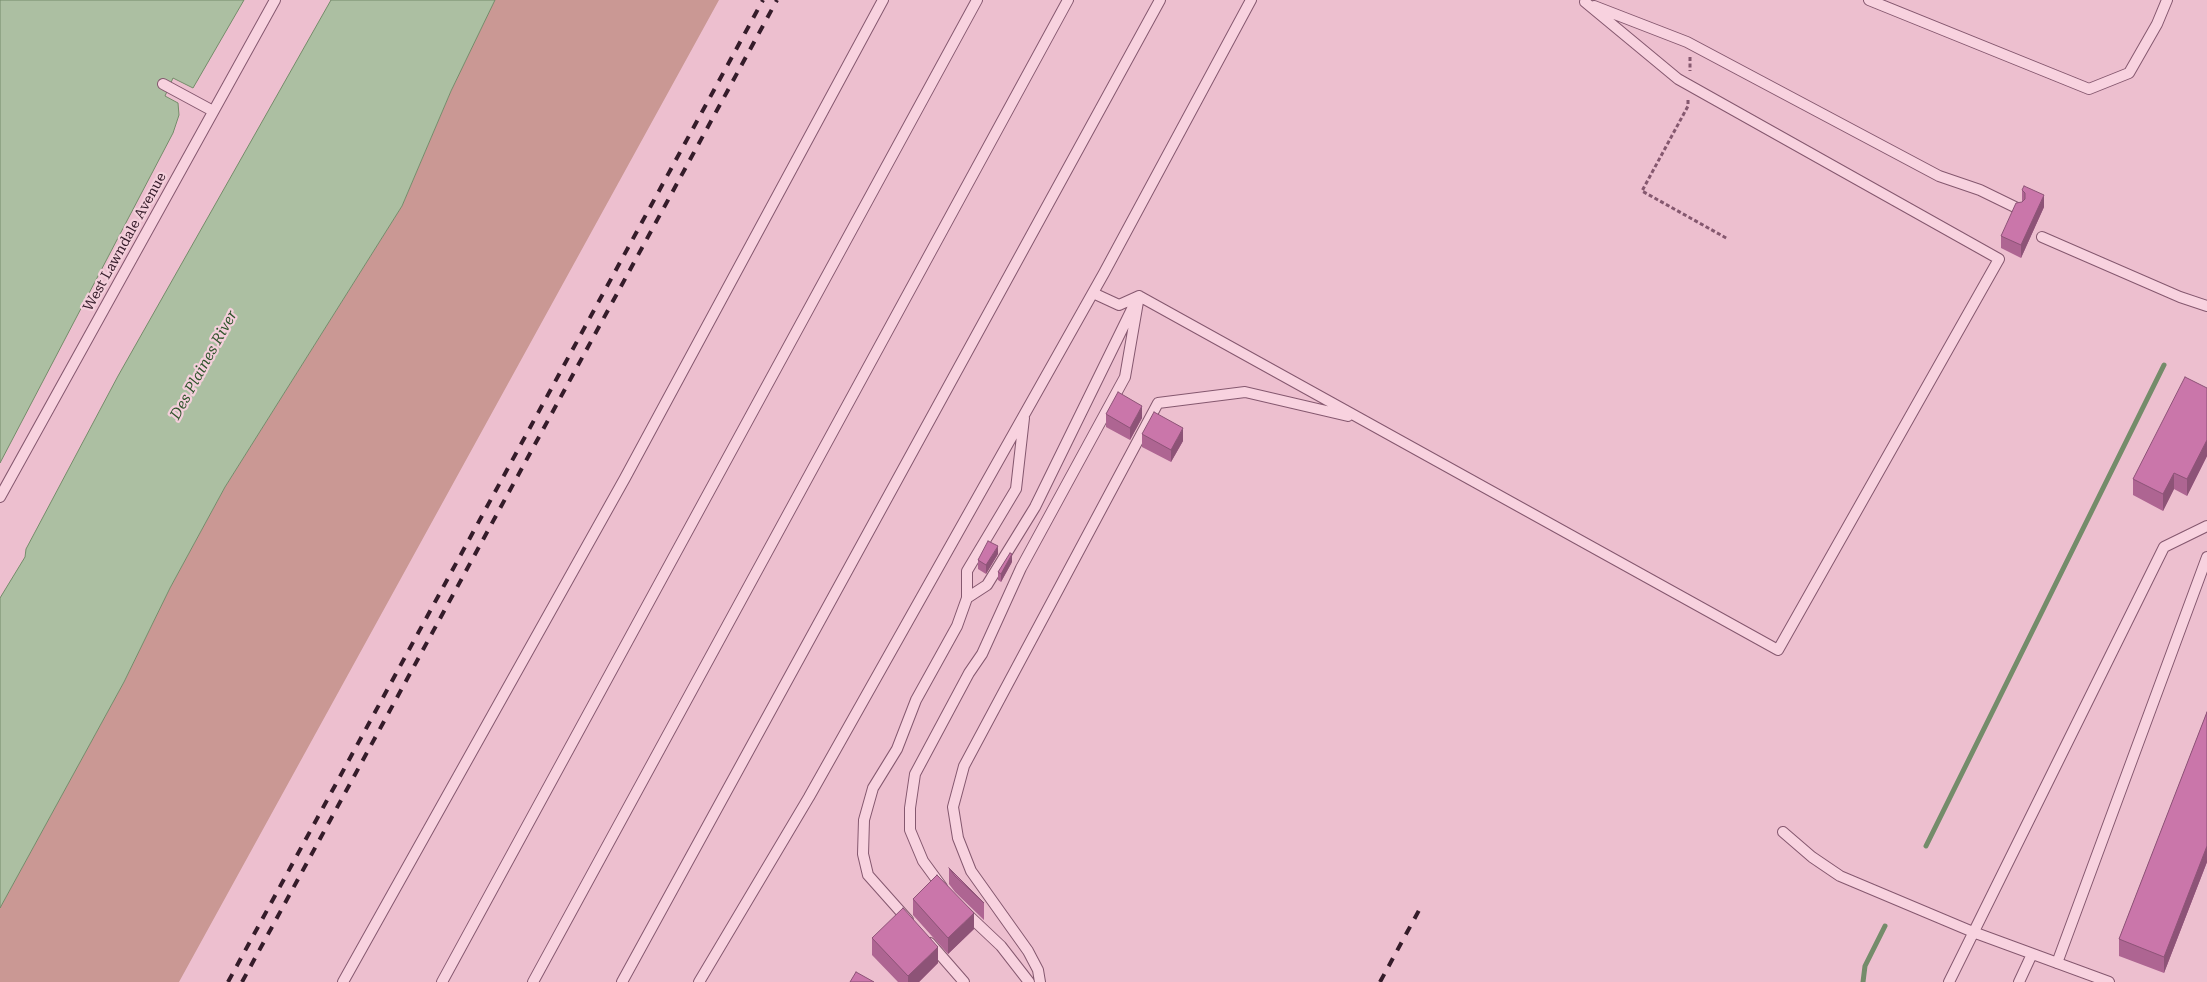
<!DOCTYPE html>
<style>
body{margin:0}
canvas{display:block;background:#edbfcf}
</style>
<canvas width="2207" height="982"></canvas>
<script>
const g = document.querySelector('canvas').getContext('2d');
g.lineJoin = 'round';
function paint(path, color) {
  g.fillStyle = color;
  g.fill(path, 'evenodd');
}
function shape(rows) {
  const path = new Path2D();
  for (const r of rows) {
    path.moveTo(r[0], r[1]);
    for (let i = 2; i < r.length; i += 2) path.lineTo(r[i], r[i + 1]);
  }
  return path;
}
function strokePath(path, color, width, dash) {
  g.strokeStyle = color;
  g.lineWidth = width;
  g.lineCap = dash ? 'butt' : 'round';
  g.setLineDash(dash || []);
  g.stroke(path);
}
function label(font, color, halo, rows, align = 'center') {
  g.font = font + ' "Roboto Serif",serif';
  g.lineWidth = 4.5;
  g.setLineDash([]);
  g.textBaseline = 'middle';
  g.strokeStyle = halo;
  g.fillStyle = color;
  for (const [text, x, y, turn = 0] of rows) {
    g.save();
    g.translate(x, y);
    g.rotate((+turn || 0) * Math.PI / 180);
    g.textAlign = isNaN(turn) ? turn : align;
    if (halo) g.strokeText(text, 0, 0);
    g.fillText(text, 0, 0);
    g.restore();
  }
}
paint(shape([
 [495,0,719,0,179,982,0,982,0,908,124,682,170,588,225,487,402,206,451,91]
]), '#ca9894');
const water = shape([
 [0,0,244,0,193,88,173,78,165,96,178,103,179,115,173,133,0,463,0,0],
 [331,0,495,0,451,91,402,206,225,487,170,588,124,682,0,908,0,598,25,557,26,549,118,376,331,0]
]);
paint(water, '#acbfa2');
strokePath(water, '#748c6a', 1);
strokePath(shape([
 [1926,846,2164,365],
 [1863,982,1865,966,1885,926]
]), '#748c6a', 5);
const lane = shape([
 [1869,0,2089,89,2129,73,2157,24,2167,0],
 [1594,6,1687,42,1939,176,1980,190,2019,209],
 [163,84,213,111],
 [2042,237,2180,297,2207,306],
 [1093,293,1119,305,1139,296,1778,650,1999,259,1678,79,1585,2],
 [0,497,275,0],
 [967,598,987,585,1035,507,1133,307],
 [1783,832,1812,857,1840,876,1973,932,2109,982],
 [942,887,923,861,910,830,910,808,915,774,969,673,982,654,1021,568,1125,377,1139,296],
 [965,912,1001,946,1029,982],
 [908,920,868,875,863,854,864,820,873,788,897,749,916,700,957,626,967,598,967,571,1016,489,1024,418],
 [930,943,964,982],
 [2057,963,2207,557],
 [343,982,625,478,883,0],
 [442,982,977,0],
 [533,982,1068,0],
 [622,982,1160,0],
 [699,982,809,797,1104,273,1251,0],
 [1040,982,1038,970,1028,951,971,871,958,838,953,807,964,766,1158,403,1245,392,1348,416],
 [1949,982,2164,547,2207,526],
 [2019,982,2032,954]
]);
strokePath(lane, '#85586f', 12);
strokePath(shape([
 [1690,57,1690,71],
 [1688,100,1688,106,1642,191,1728,239]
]), '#85586f', 3, [4, 2.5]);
strokePath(lane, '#f8d2df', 10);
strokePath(shape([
 [228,982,763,0],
 [242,982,777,0],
 [1380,982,1423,903]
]), '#351c2a', 4, [9, 9]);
paint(shape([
 [2022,190,2044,207,2021,258,2001,248,2001,236,2022,202],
 [2207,388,2207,456,2187,496,2174,489,2163,511,2133,495,2133,479],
 [1106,414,1142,418,1130,440,1106,427],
 [1142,434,1183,441,1171,462,1142,447],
 [998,554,986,574,978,569,978,560],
 [1012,562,1001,582,998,580,998,572],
 [2207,712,2207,862,2164,973,2119,956,2119,939],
 [949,868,984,903,984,920,955,892,949,884],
 [913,899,974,929,948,954,913,915],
 [872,938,938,963,919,982,898,982,872,955]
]), '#ae6592');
paint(shape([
 [2044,195,2044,207,2021,258,2021,245],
 [1142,406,1142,418,1130,440,1130,428],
 [1183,428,1183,441,1171,462,1171,450],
 [2207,440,2207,456,2187,496,2187,479],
 [2174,473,2174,489,2163,511,2163,494],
 [998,546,998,554,986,574,986,565],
 [1012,554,1012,562,1001,582,1001,574],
 [2207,846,2207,862,2164,973,2164,957],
 [974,913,974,929,948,954,948,938],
 [938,947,938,963,919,982,908,982,908,976]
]), '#8d5377');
const building = shape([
 [2024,186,2044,195,2021,245,2001,236,2016,203,2022,202,2025,199,2025,193,2022,190,2024,186],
 [2185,377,2207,388,2207,440,2187,479,2174,473,2163,494,2133,479,2185,377],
 [1118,392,1142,406,1130,428,1106,414,1118,392],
 [1154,412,1183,428,1171,450,1142,434,1154,412],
 [988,541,998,546,986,565,978,560,988,541],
 [1010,553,1012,554,1001,574,998,572,1010,553],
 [2207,712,2207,846,2164,957,2119,939,2207,712],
 [949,868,984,903,955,876,949,868],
 [937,875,974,913,948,938,913,899,937,875],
 [903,908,938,947,908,976,872,938,903,908],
 [856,972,874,982,850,982,856,972]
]);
paint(building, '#ca76aa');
strokePath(building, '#8d5377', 1);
label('14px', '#351c2a', '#f4cfdb', [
 ["West Lawndale Avenue",125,242,-61]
]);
label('italic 15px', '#30542c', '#f4cfdb', [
 ["Des Plaines River",204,365,-61]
]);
</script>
